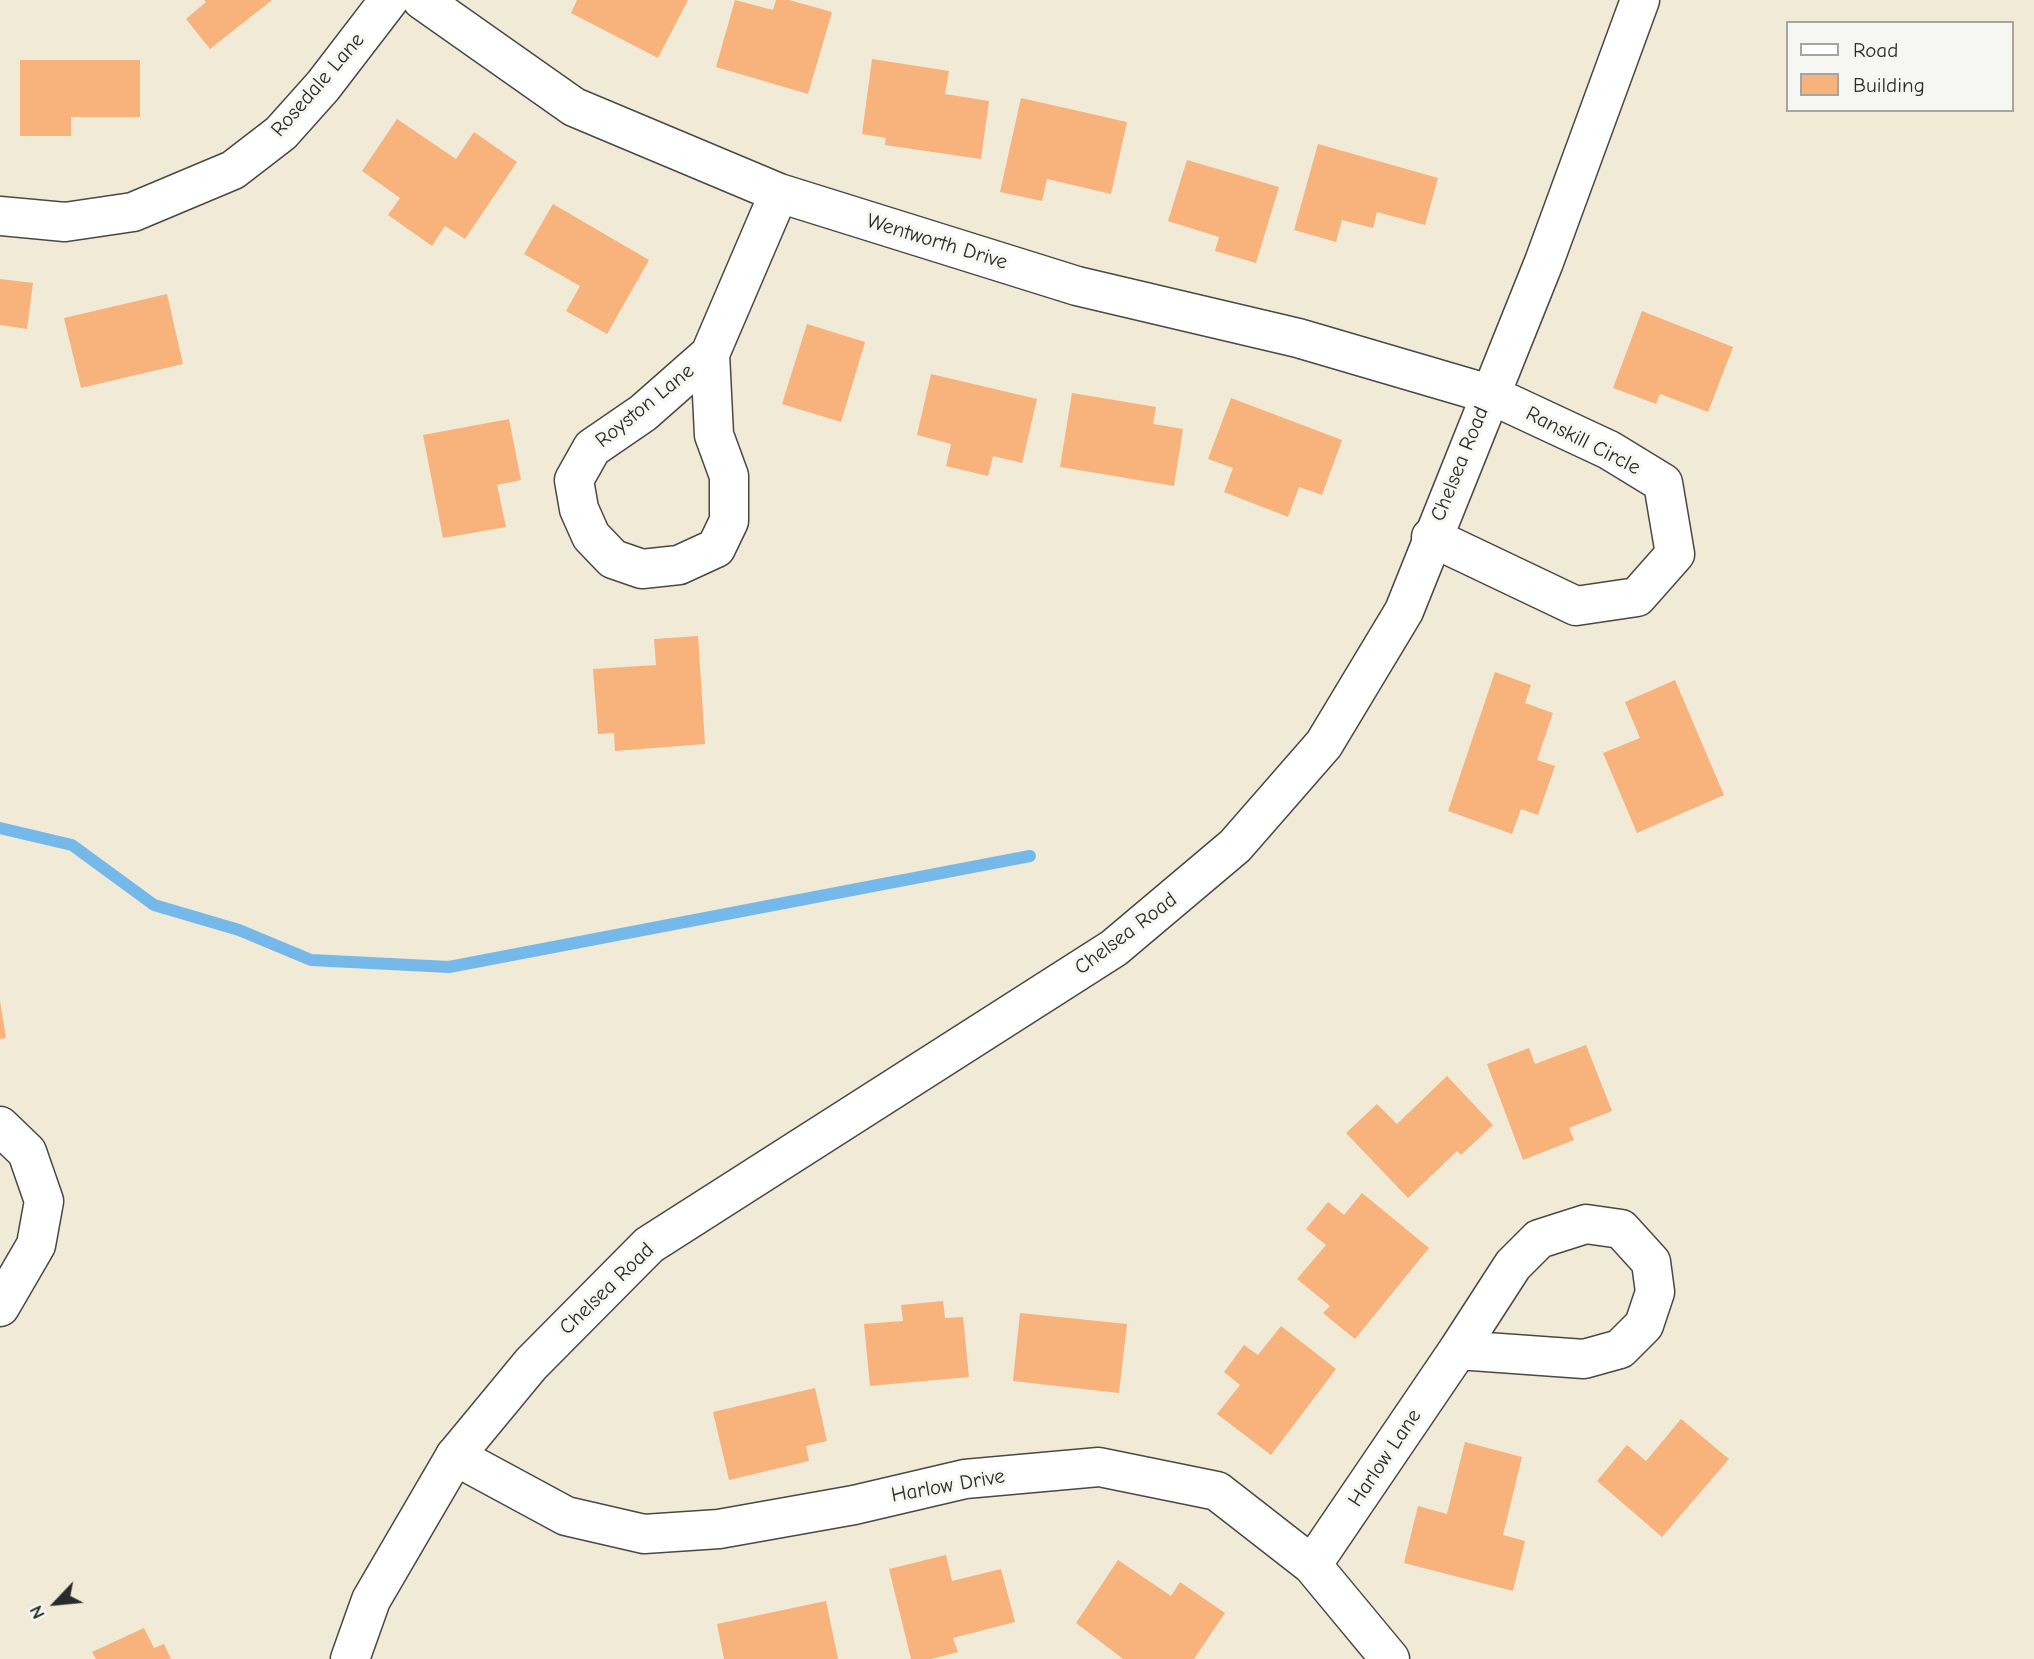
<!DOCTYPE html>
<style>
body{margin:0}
#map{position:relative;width:2034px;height:1659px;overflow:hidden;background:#f1ead7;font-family:"Comic Neue",sans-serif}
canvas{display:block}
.legend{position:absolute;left:1786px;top:21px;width:228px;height:91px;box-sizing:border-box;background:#f6f6f2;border:2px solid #a5a5a2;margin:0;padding:9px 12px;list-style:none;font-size:21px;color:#2b2b2b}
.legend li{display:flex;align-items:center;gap:14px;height:35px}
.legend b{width:35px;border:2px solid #a5a5a2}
.north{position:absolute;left:21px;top:1568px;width:70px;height:70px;-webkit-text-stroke:5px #f6f6f2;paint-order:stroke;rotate:244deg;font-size:19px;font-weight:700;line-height:28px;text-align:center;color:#2b2b2b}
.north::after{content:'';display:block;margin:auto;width:24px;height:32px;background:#2b2b2b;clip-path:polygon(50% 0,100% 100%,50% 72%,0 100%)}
</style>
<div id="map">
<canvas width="2034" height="1659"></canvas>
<ul class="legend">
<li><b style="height:9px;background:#fff"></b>Road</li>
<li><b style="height:19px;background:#f8b27b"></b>Building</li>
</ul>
<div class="north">N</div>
</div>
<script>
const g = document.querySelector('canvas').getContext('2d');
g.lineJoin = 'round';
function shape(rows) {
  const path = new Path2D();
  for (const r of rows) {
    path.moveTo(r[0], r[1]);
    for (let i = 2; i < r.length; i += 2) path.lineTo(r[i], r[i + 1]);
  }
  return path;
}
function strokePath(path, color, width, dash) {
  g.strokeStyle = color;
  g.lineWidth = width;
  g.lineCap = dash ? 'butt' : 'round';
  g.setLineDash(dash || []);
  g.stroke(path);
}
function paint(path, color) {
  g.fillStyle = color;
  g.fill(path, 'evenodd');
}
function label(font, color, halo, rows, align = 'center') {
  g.font = font + ' "Comic Neue",sans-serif';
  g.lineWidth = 6;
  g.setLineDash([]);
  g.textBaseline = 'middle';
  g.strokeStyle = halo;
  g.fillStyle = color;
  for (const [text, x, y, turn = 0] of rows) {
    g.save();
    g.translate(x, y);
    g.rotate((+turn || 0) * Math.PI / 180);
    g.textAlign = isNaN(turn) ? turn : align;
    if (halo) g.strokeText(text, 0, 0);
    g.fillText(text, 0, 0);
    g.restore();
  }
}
strokePath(shape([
 [0,828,72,845,154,905,239,930,311,960,449,967,1030,856]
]), '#74b9ea', 12);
paint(shape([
 [204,0,272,0,210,49,186,19,206,2],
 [577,0,688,0,658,58,571,13],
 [735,0,773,10,776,0,789,0,832,12,808,94,716,67],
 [872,59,949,71,945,94,989,101,981,159,885,145,886,138,862,134],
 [20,60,140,60,140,117,71,117,71,136,20,136],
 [1021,98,1127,122,1111,194,1047,179,1042,201,1000,192],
 [397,119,456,159,474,132,517,162,465,239,445,226,432,246,388,215,400,198,362,171],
 [1318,144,1438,178,1425,225,1377,212,1373,228,1342,220,1336,242,1294,230],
 [1187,160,1279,187,1256,263,1215,251,1219,237,1168,221],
 [553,204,649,260,607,334,566,311,580,286,524,254],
 [0,279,33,283,27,329,0,325],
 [167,294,183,364,81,388,64,318],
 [1642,311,1733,347,1708,412,1660,394,1656,404,1613,388],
 [807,324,865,342,841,422,782,404],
 [931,374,1037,399,1022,463,993,456,988,476,946,466,951,444,917,435],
 [1072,393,1156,407,1153,424,1183,429,1174,486,1060,467],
 [1231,398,1342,440,1322,495,1299,487,1288,517,1224,492,1233,468,1208,459],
 [509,419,521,480,497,485,506,527,443,538,423,435],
 [698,636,705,744,615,751,614,733,598,734,593,669,656,665,654,639],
 [1495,672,1531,685,1525,703,1553,713,1537,760,1555,766,1538,815,1521,809,1512,834,1448,811],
 [1675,680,1724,795,1637,833,1603,753,1640,738,1625,702],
 [0,1001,6,1038,0,1039],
 [1586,1045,1612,1111,1569,1128,1574,1140,1523,1160,1487,1064,1529,1048,1535,1064],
 [1447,1076,1493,1125,1461,1155,1457,1151,1408,1198,1346,1133,1377,1104,1397,1124],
 [1362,1193,1429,1248,1355,1339,1323,1313,1330,1306,1297,1279,1326,1245,1306,1229,1328,1202,1344,1215],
 [943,1301,945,1318,963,1317,969,1377,870,1386,864,1324,903,1321,901,1305],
 [1020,1313,1127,1324,1119,1393,1013,1381],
 [1281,1326,1336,1369,1271,1455,1217,1414,1240,1385,1224,1372,1244,1345,1258,1355],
 [815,1388,827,1441,806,1446,809,1461,729,1480,713,1412],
 [1681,1419,1729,1459,1662,1537,1597,1481,1627,1445,1646,1461],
 [1465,1442,1522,1457,1503,1535,1525,1541,1513,1591,1404,1563,1418,1506,1447,1514],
 [946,1555,952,1581,1001,1569,1015,1622,953,1638,958,1652,931,1659,911,1659,889,1569],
 [1118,1560,1171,1596,1180,1582,1225,1613,1194,1659,1123,1659,1076,1623],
 [826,1601,838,1659,724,1659,717,1624],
 [144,1628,154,1648,164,1644,171,1659,96,1659,92,1652]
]), '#f8b27b');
const street = shape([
 [422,0,574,107,779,193,1077,286,1298,338,1489,394,1609,450,1663,483,1675,554,1637,597,1576,606,1431,537],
 [0,216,65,222,133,212,233,170,281,133,323,86,389,0],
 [710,354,714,435,729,476,729,521,716,548,679,565,642,569,613,559,591,536,579,509,574,480,592,448,643,413,710,354,779,193],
 [0,1126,27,1152,44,1201,36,1245,0,1307],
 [455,1456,566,1516,644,1534,719,1529,854,1505,965,1479,1099,1467,1217,1491,1312,1565,1390,1659],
 [1312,1565,1458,1350,1584,1359,1620,1349,1644,1325,1655,1292,1651,1262,1621,1229,1586,1224,1539,1239,1513,1265,1458,1350]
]);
const secondary = shape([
 [350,1659,371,1600,455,1456,531,1364,649,1245,1114,948,1235,846,1324,744,1404,611,1544,262,1640,0]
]);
strokePath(street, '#494845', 41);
strokePath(secondary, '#494845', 41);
strokePath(street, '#fff', 38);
strokePath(secondary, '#fff', 38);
label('21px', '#2b2b2b', '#f6f6f2', [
 ["Rosedale Lane",318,85,-49],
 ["Wentworth Drive",937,242,17],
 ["Royston Lane",645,406,-39],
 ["Ranskill Circle",1583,441,27],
 ["Chelsea Road",1460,464,-68],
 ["Chelsea Road",1126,934,-37],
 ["Chelsea Road",607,1289,-44],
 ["Harlow Lane",1385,1458,-56],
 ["Harlow Drive",948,1486,-10]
]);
</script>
